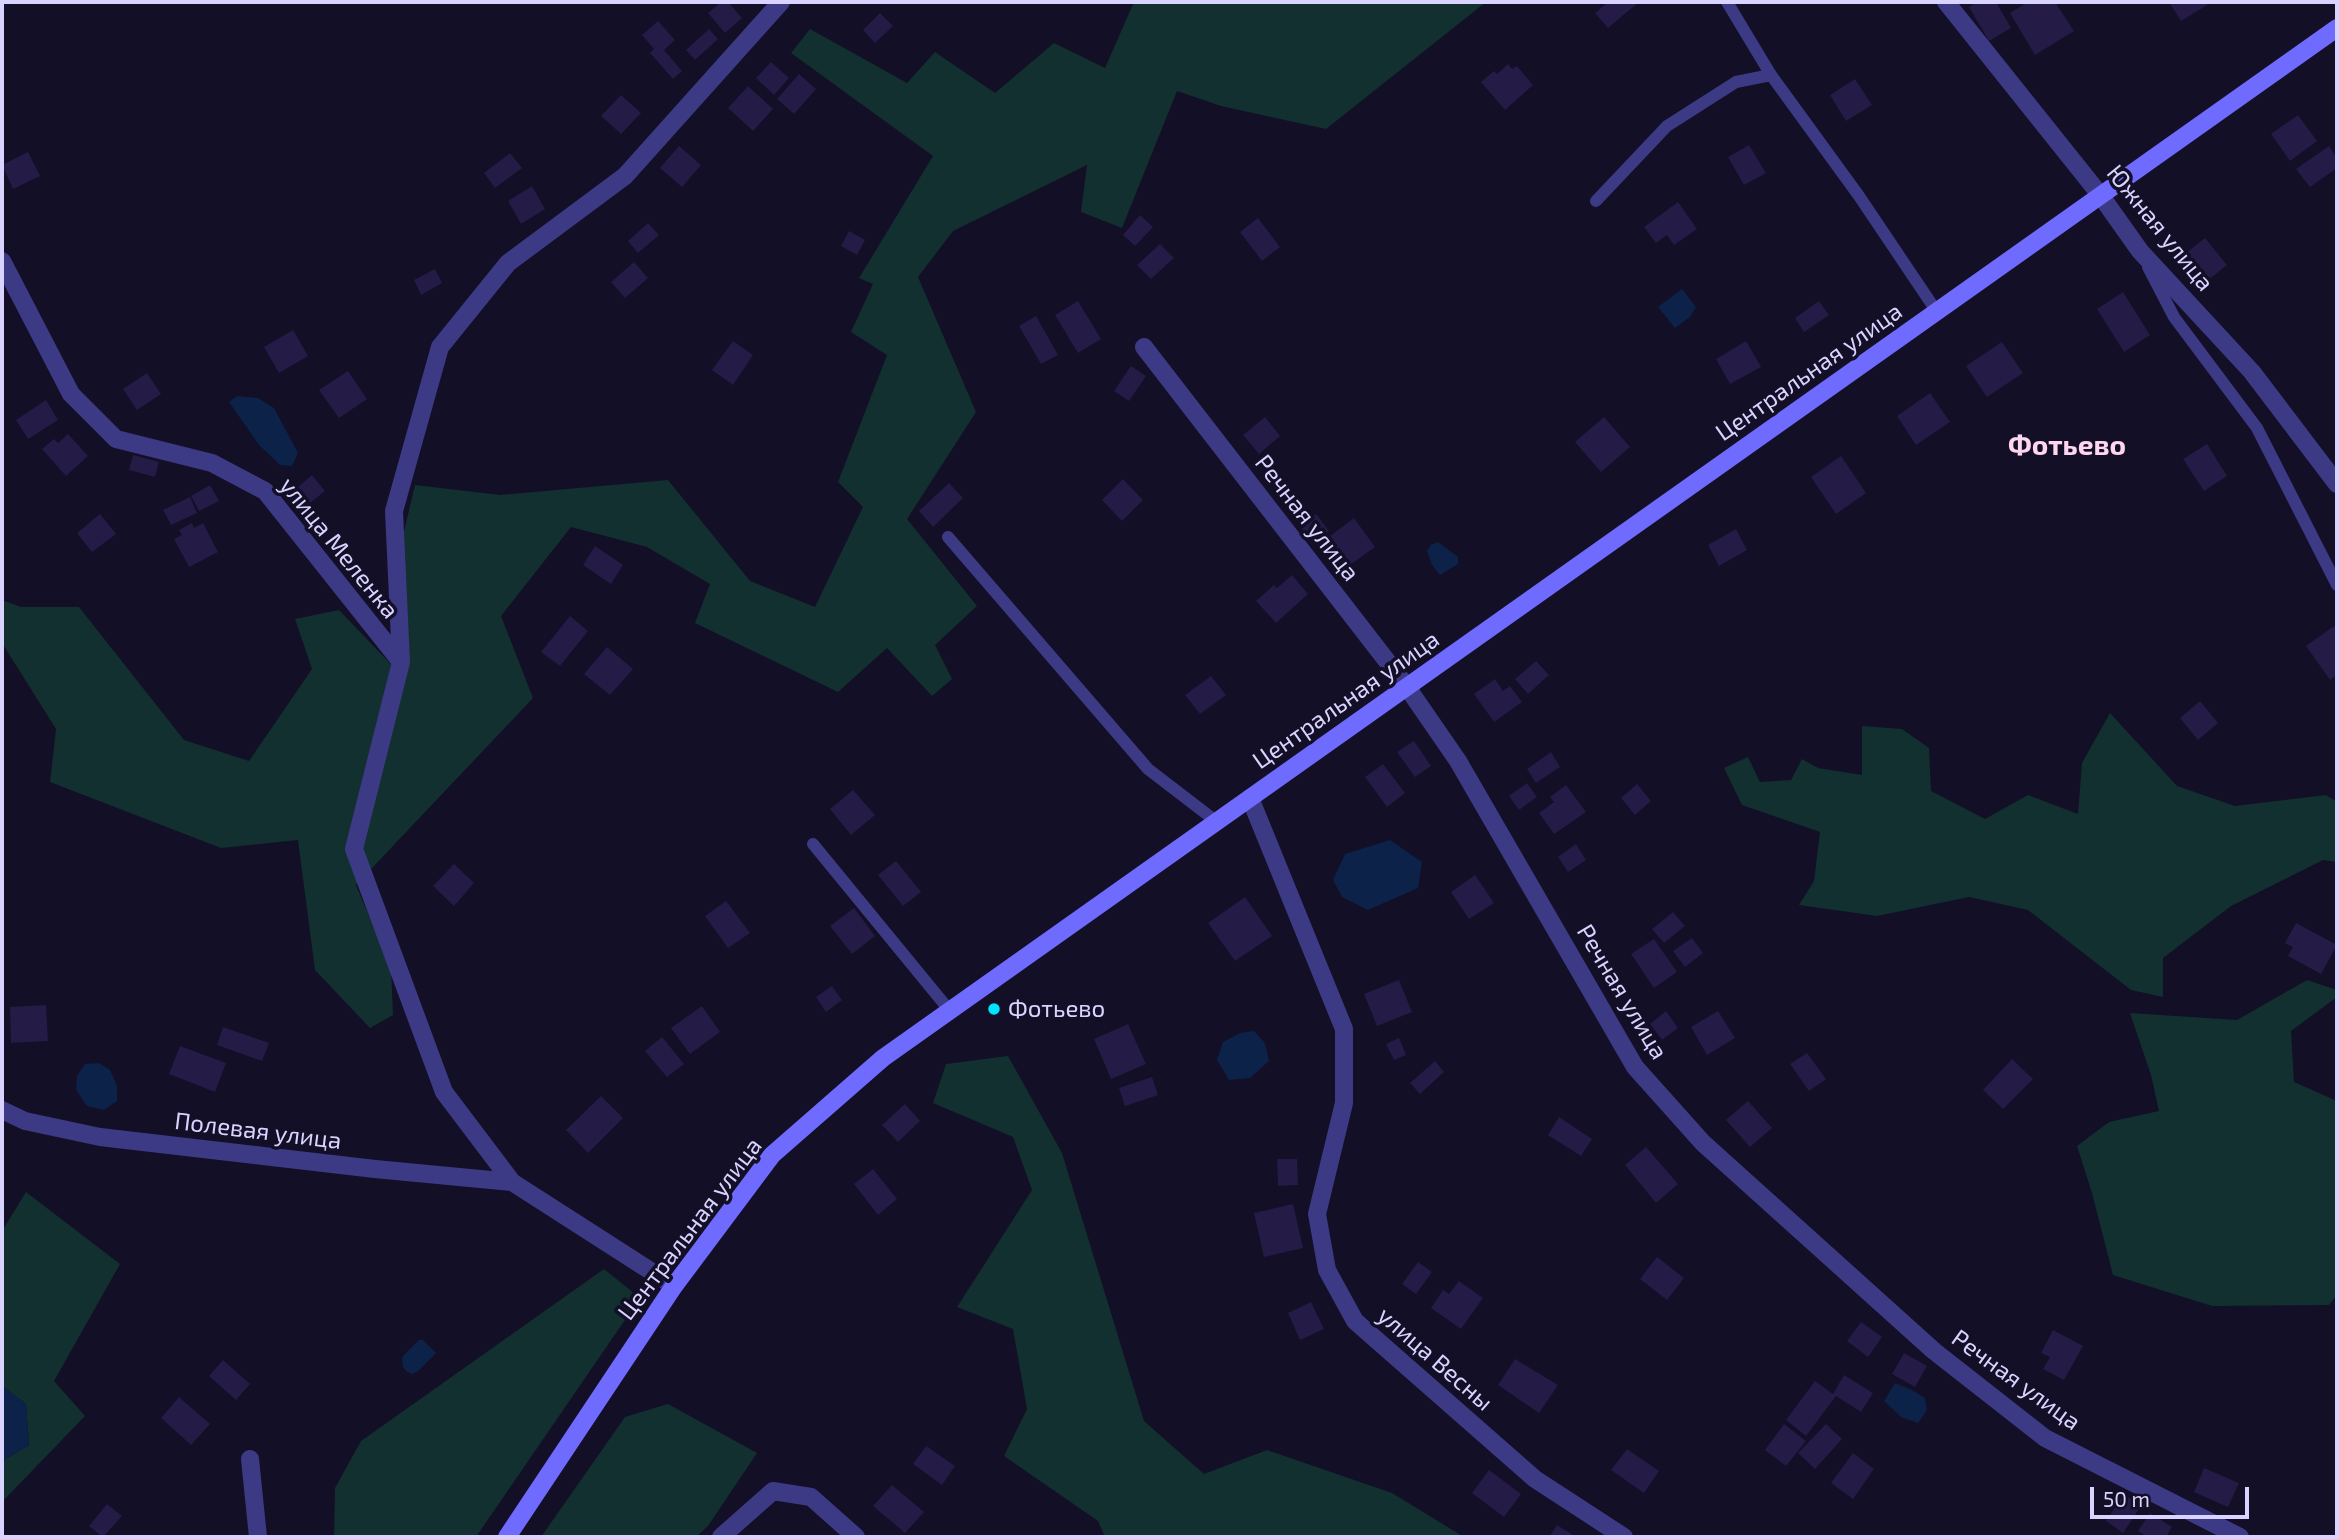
<!DOCTYPE html>
<meta charset="utf-8">
<style>
body{margin:0}
#map{position:relative;width:2339px;height:1539px;overflow:hidden;background:#130f26;font-family:"Exo 2",sans-serif}
canvas{display:block}
.frame{position:absolute;inset:0;border:4px solid #d9d4ff;pointer-events:none}
.scale{position:absolute;left:2090px;top:1487px;width:159px;height:32px;box-sizing:border-box;border:4px solid #d9d4ff;border-top:0;padding-left:9px;font-size:21px;line-height:24px;white-space:nowrap;color:#d9d4ff;-webkit-text-stroke:5px #130f26;paint-order:stroke}
</style>
<div id="map">
<canvas width="2339" height="1539"></canvas>
<div class="frame"></div>
<div class="scale">50 m</div>
</div>
<script>
const g = document.querySelector('canvas').getContext('2d');
g.lineJoin = 'round';
function paint(path, color) {
  g.fillStyle = color;
  g.fill(path, 'evenodd');
}
function shape(rows) {
  const path = new Path2D();
  for (const r of rows) {
    path.moveTo(r[0], r[1]);
    for (let i = 2; i < r.length; i += 2) path.lineTo(r[i], r[i + 1]);
  }
  return path;
}
function strokePath(path, color, width, dash) {
  g.strokeStyle = color;
  g.lineWidth = width;
  g.lineCap = dash ? 'butt' : 'round';
  g.setLineDash(dash || []);
  g.stroke(path);
}
function label(font, color, halo, rows, align = 'center') {
  g.font = font + ' "Exo 2",sans-serif';
  g.lineWidth = 7;
  g.setLineDash([]);
  g.textBaseline = 'middle';
  g.strokeStyle = halo;
  g.fillStyle = color;
  for (const [text, x, y, turn = 0] of rows) {
    g.save();
    g.translate(x, y);
    g.rotate((+turn || 0) * Math.PI / 180);
    g.textAlign = isNaN(turn) ? turn : align;
    if (halo) g.strokeText(text, 0, 0);
    g.fillText(text, 0, 0);
    g.restore();
  }
}
paint(shape([
 [1134,2,1486,2,1326,129,1221,106,1177,91,1122,228,1081,212,1087,165,953,231,918,277,976,412,907,519,977,606,935,645,952,679,932,696,887,648,838,692,695,623,710,584,647,547,571,527,501,616,533,698,356,885,391,968,393,1015,370,1028,315,970,298,840,221,848,50,782,56,729,2,643,2,600,21,607,79,607,184,740,249,761,312,669,295,619,339,610,405,679,398,557,415,485,500,495,668,480,750,581,815,607,863,507,838,482,887,355,851,332,873,284,859,278,933,156,791,53,810,29,907,83,935,52,995,93,1054,43,1105,68],
 [2110,713,2177,786,2235,806,2326,795,2337,802,2337,862,2323,860,2231,906,2163,958,2163,997,2131,990,2028,910,1969,897,1877,916,1799,905,1814,881,1820,832,1742,805,1724,768,1748,757,1760,782,1791,780,1802,759,1818,768,1862,775,1862,726,1902,729,1929,748,1931,791,1985,819,2028,795,2078,814,2082,763],
 [2307,980,2337,990,2337,997,2291,1031,2294,1082,2337,1101,2337,1295,2329,1305,2212,1306,2113,1275,2092,1193,2077,1146,2109,1122,2159,1111,2151,1075,2130,1013,2237,1020],
 [1008,1056,1062,1153,1144,1421,1204,1474,1267,1450,1392,1493,1464,1537,1105,1537,1098,1521,1004,1456,1027,1409,1013,1329,957,1307,1032,1190,1013,1137,933,1103,946,1064],
 [26,1192,120,1264,54,1381,85,1416,2,1502,2,1461,29,1445,26,1404,2,1386,2,1231],
 [604,1269,640,1298,476,1537,334,1537,335,1488,361,1441],
 [668,1404,757,1453,708,1526,696,1537,541,1537,625,1417]
]), '#12302f');
paint(shape([
 [1682,289,1696,307,1690,317,1675,328,1658,307],
 [237,396,258,398,274,408,298,453,292,466,280,465,259,445,229,402],
 [1438,542,1458,557,1458,564,1440,575,1432,565,1427,551,1431,545],
 [1390,840,1422,862,1418,888,1368,910,1342,897,1333,880,1345,854],
 [1254,1031,1265,1043,1269,1061,1250,1078,1229,1080,1217,1060,1223,1042,1240,1033],
 [99,1063,110,1070,117,1086,117,1101,104,1110,87,1106,76,1090,77,1076,85,1064],
 [419,1340,423,1340,436,1353,418,1371,412,1374,407,1372,403,1367,402,1357],
 [1895,1383,1912,1390,1925,1398,1927,1410,1918,1423,1901,1417,1884,1401],
 [2,1386,26,1404,29,1445,2,1461]
]), '#0c2248');
paint(shape([
 [721,2,728,2,742,18,725,33,708,13],
 [1608,2,1639,2,1608,28,1595,13],
 [1978,2,1996,2,2011,28,1989,41,1969,7],
 [2028,2,2055,2,2074,31,2035,55,2010,13],
 [2169,2,2212,2,2181,21],
 [880,13,893,26,875,43,863,30],
 [658,21,675,40,664,50,682,71,673,79,650,53,654,49,642,35],
 [709,29,718,39,695,60,686,50],
 [771,62,789,78,774,95,756,78],
 [1508,64,1512,69,1517,66,1533,85,1505,110,1481,82,1494,71,1497,74],
 [799,74,816,89,794,114,777,99],
 [1855,79,1872,105,1846,121,1830,95],
 [748,86,773,109,753,131,728,108],
 [621,95,641,113,621,134,601,116],
 [2298,115,2317,141,2290,161,2271,134],
 [1749,145,1766,173,1744,185,1728,157],
 [679,146,701,165,682,187,660,168],
 [2329,146,2337,158,2337,168,2310,187,2296,169],
 [28,152,40,176,13,189,2,165],
 [510,153,522,168,495,188,484,173],
 [532,186,545,209,521,224,508,201],
 [1678,202,1697,229,1674,245,1667,235,1656,243,1644,227],
 [1140,215,1153,227,1135,246,1123,235],
 [1258,218,1280,247,1262,261,1240,232],
 [648,223,659,235,638,253,628,241],
 [849,231,865,240,857,255,841,246],
 [2205,238,2227,265,2203,284,2181,257],
 [1160,244,1174,258,1151,279,1137,265],
 [634,262,648,278,625,298,611,282],
 [435,269,442,283,421,295,414,280],
 [2123,292,2150,335,2124,352,2097,309],
 [1078,301,1101,339,1078,353,1055,315],
 [1819,301,1829,315,1804,332,1795,318],
 [1036,316,1058,355,1041,364,1019,326],
 [293,330,308,356,279,373,264,347],
 [733,341,753,355,733,385,712,370],
 [1746,341,1761,367,1730,384,1716,359],
 [2002,342,2023,373,1987,397,1966,366],
 [1131,366,1146,376,1129,401,1114,391],
 [348,371,367,399,339,418,319,390],
 [147,373,161,394,137,410,123,389],
 [1930,393,1950,422,1916,445,1897,416],
 [46,400,58,420,28,439,16,420],
 [1265,417,1280,436,1259,454,1243,435],
 [1604,417,1630,447,1601,472,1575,442],
 [68,434,88,456,66,476,42,449,54,439,58,443],
 [2207,444,2227,476,2204,491,2183,459],
 [133,455,159,462,155,477,129,470],
 [1841,456,1866,493,1836,514,1811,477],
 [312,475,325,491,310,503,297,488],
 [1123,479,1143,500,1122,521,1102,500],
 [949,483,963,498,933,527,919,511],
 [210,485,219,501,199,511,191,496],
 [190,497,197,513,171,525,163,510],
 [100,514,116,534,92,552,77,533],
 [1316,514,1329,531,1313,543,1300,526],
 [1354,518,1375,547,1346,568,1325,540],
 [192,523,194,528,203,523,218,552,189,567,174,539,182,535,179,530],
 [1736,529,1747,550,1719,566,1708,545],
 [595,546,623,565,611,584,583,565],
 [1292,575,1308,594,1276,623,1256,601,1274,585,1277,588],
 [570,616,588,631,560,666,541,652],
 [2334,626,2337,631,2337,675,2330,680,2306,646],
 [607,647,633,669,610,695,584,674],
 [1536,661,1549,675,1528,694,1515,679],
 [1211,676,1226,695,1200,714,1185,695],
 [1495,679,1503,691,1510,686,1522,702,1494,722,1474,694],
 [2200,701,2218,723,2198,740,2180,718],
 [1414,741,1431,766,1415,777,1397,752],
 [1551,752,1560,767,1536,783,1527,769],
 [1383,764,1405,793,1387,807,1365,777],
 [1527,783,1537,797,1519,810,1509,796],
 [1637,784,1651,801,1635,815,1621,798],
 [1566,785,1586,812,1554,834,1539,813,1554,802,1550,797],
 [853,790,875,815,851,835,830,809],
 [1576,844,1586,860,1568,872,1558,857],
 [896,861,921,892,903,906,878,875],
 [454,864,474,883,454,906,433,886],
 [1475,875,1494,903,1469,919,1451,892],
 [1245,897,1272,936,1235,961,1208,923],
 [726,901,750,933,728,948,705,916],
 [854,908,875,936,852,954,830,926],
 [1673,912,1685,926,1664,943,1652,929],
 [2296,923,2337,945,2321,974,2288,956,2293,947,2285,943],
 [1692,938,1703,953,1685,967,1673,951],
 [1654,939,1677,972,1654,988,1631,954],
 [1399,980,1412,1012,1377,1026,1364,994],
 [832,986,842,1000,826,1012,816,997],
 [46,1005,48,1041,11,1043,10,1007],
 [702,1006,720,1032,690,1054,671,1028],
 [1666,1011,1678,1028,1662,1040,1650,1024],
 [1718,1011,1735,1038,1707,1055,1691,1027],
 [1128,1024,1146,1064,1111,1079,1094,1039],
 [223,1027,269,1043,262,1061,217,1045],
 [662,1037,684,1064,667,1077,645,1051],
 [1399,1038,1406,1055,1394,1060,1386,1044],
 [180,1046,226,1063,215,1092,169,1074],
 [1807,1053,1826,1079,1809,1091,1790,1064],
 [2012,1059,2033,1079,2003,1109,1983,1090],
 [1435,1061,1444,1072,1420,1094,1410,1083],
 [1152,1077,1158,1095,1125,1106,1119,1088],
 [601,1096,623,1118,588,1153,566,1130],
 [1748,1101,1772,1128,1750,1147,1726,1120],
 [905,1104,920,1121,898,1142,882,1125],
 [1559,1117,1592,1139,1581,1156,1548,1135],
 [1646,1147,1678,1184,1656,1203,1625,1165],
 [1277,1159,1297,1159,1298,1185,1278,1186],
 [873,1169,897,1199,878,1215,854,1184],
 [1293,1204,1303,1248,1264,1257,1254,1213],
 [1657,1257,1684,1278,1667,1300,1640,1279],
 [1418,1262,1432,1272,1416,1294,1402,1284],
 [1459,1281,1483,1298,1461,1329,1431,1308,1443,1290,1449,1294],
 [1311,1302,1324,1329,1300,1340,1288,1313],
 [1861,1322,1882,1337,1868,1357,1847,1341],
 [2053,1330,2083,1346,2064,1380,2043,1369,2050,1357,2041,1353],
 [1904,1353,1927,1366,1915,1387,1892,1374],
 [1515,1359,1558,1385,1539,1413,1498,1385],
 [223,1360,250,1384,236,1400,209,1376],
 [1844,1375,1873,1393,1861,1412,1836,1396,1806,1436,1786,1420,1815,1381,1833,1394],
 [179,1397,210,1424,191,1445,161,1418],
 [1784,1424,1806,1441,1786,1466,1765,1450],
 [1826,1424,1842,1439,1815,1469,1798,1453],
 [926,1446,955,1466,942,1485,913,1464],
 [1627,1449,1659,1471,1644,1493,1611,1470],
 [1853,1453,1874,1469,1853,1499,1831,1483],
 [2204,1468,2239,1483,2228,1507,2194,1492],
 [1489,1470,1521,1494,1504,1517,1472,1493],
 [892,1485,924,1512,905,1533,873,1506],
 [2124,1494,2141,1506,2123,1533,2106,1521],
 [107,1504,122,1516,103,1537,89,1526],
 [2150,1513,2172,1527,2166,1537,2148,1537,2138,1531],
 [1557,1525,1576,1537,1549,1537]
]), '#241b47');
strokePath(shape([
 [1727,2,1771,75,1859,196,1937,312],
 [1596,201,1667,126,1736,82,1771,75],
 [2148,267,2174,317,2257,428,2337,585],
 [948,537,1148,769,1217,822],
 [813,844,950,1011]
]), '#3d3a85', 12);
strokePath(shape([
 [1946,2,2101,196,2140,251,2252,372,2337,484],
 [2,261,71,394,116,439,212,463,265,491,401,662],
 [1144,347,1407,687,1458,761,1635,1067,1703,1143,1934,1351,2045,1438,2240,1537],
 [1250,798,1344,1029,1344,1103,1317,1214,1327,1270,1355,1321,1535,1479,1624,1537],
 [2,1110,25,1121,100,1137,375,1169,512,1182],
 [674,1286,512,1182,444,1092,354,849,401,662,394,511,440,347,508,263,625,176,781,2],
 [250,1459,258,1537],
 [721,1537,773,1491,811,1497,856,1537]
]), '#3d3a85', 18);
strokePath(shape([
 [507,1537,674,1286,772,1155,883,1058,2337,28]
]), '#6f6bff', 18);
for (const [x, y, r, color] of [
 [994,1009,7,"#00e5ff"]
]) {
  const dot = new Path2D();
  dot.arc(x, y, r, 0, 2 * Math.PI);
  g.fillStyle = color;
  g.fill(dot);
  strokePath(dot, '#130f26', 2.5);
}
label('24px', '#d9d4ff', '#130f26', [
 ["Южная улица",2160,228,51],
 ["Центральная улица",1809,372,-35],
 ["Речная улица",1307,518,52],
 ["улица Меленка",339,548,51],
 ["Центральная улица",1346,700,-35],
 ["Речная улица",1622,992,59],
 ["Полевая улица",258,1131,7],
 ["Центральная улица",690,1229,-53],
 ["улица Весны",1435,1359,41],
 ["Речная улица",2016,1380,36]
]);
label('24px', '#d9d4ff', '#130f26', [
 ["Фотьево",1008,1009]
], 'left');
label('bold 28px', '#ffd6f0', '#130f26', [
 ["Фотьево",2067,446]
]);
</script>
